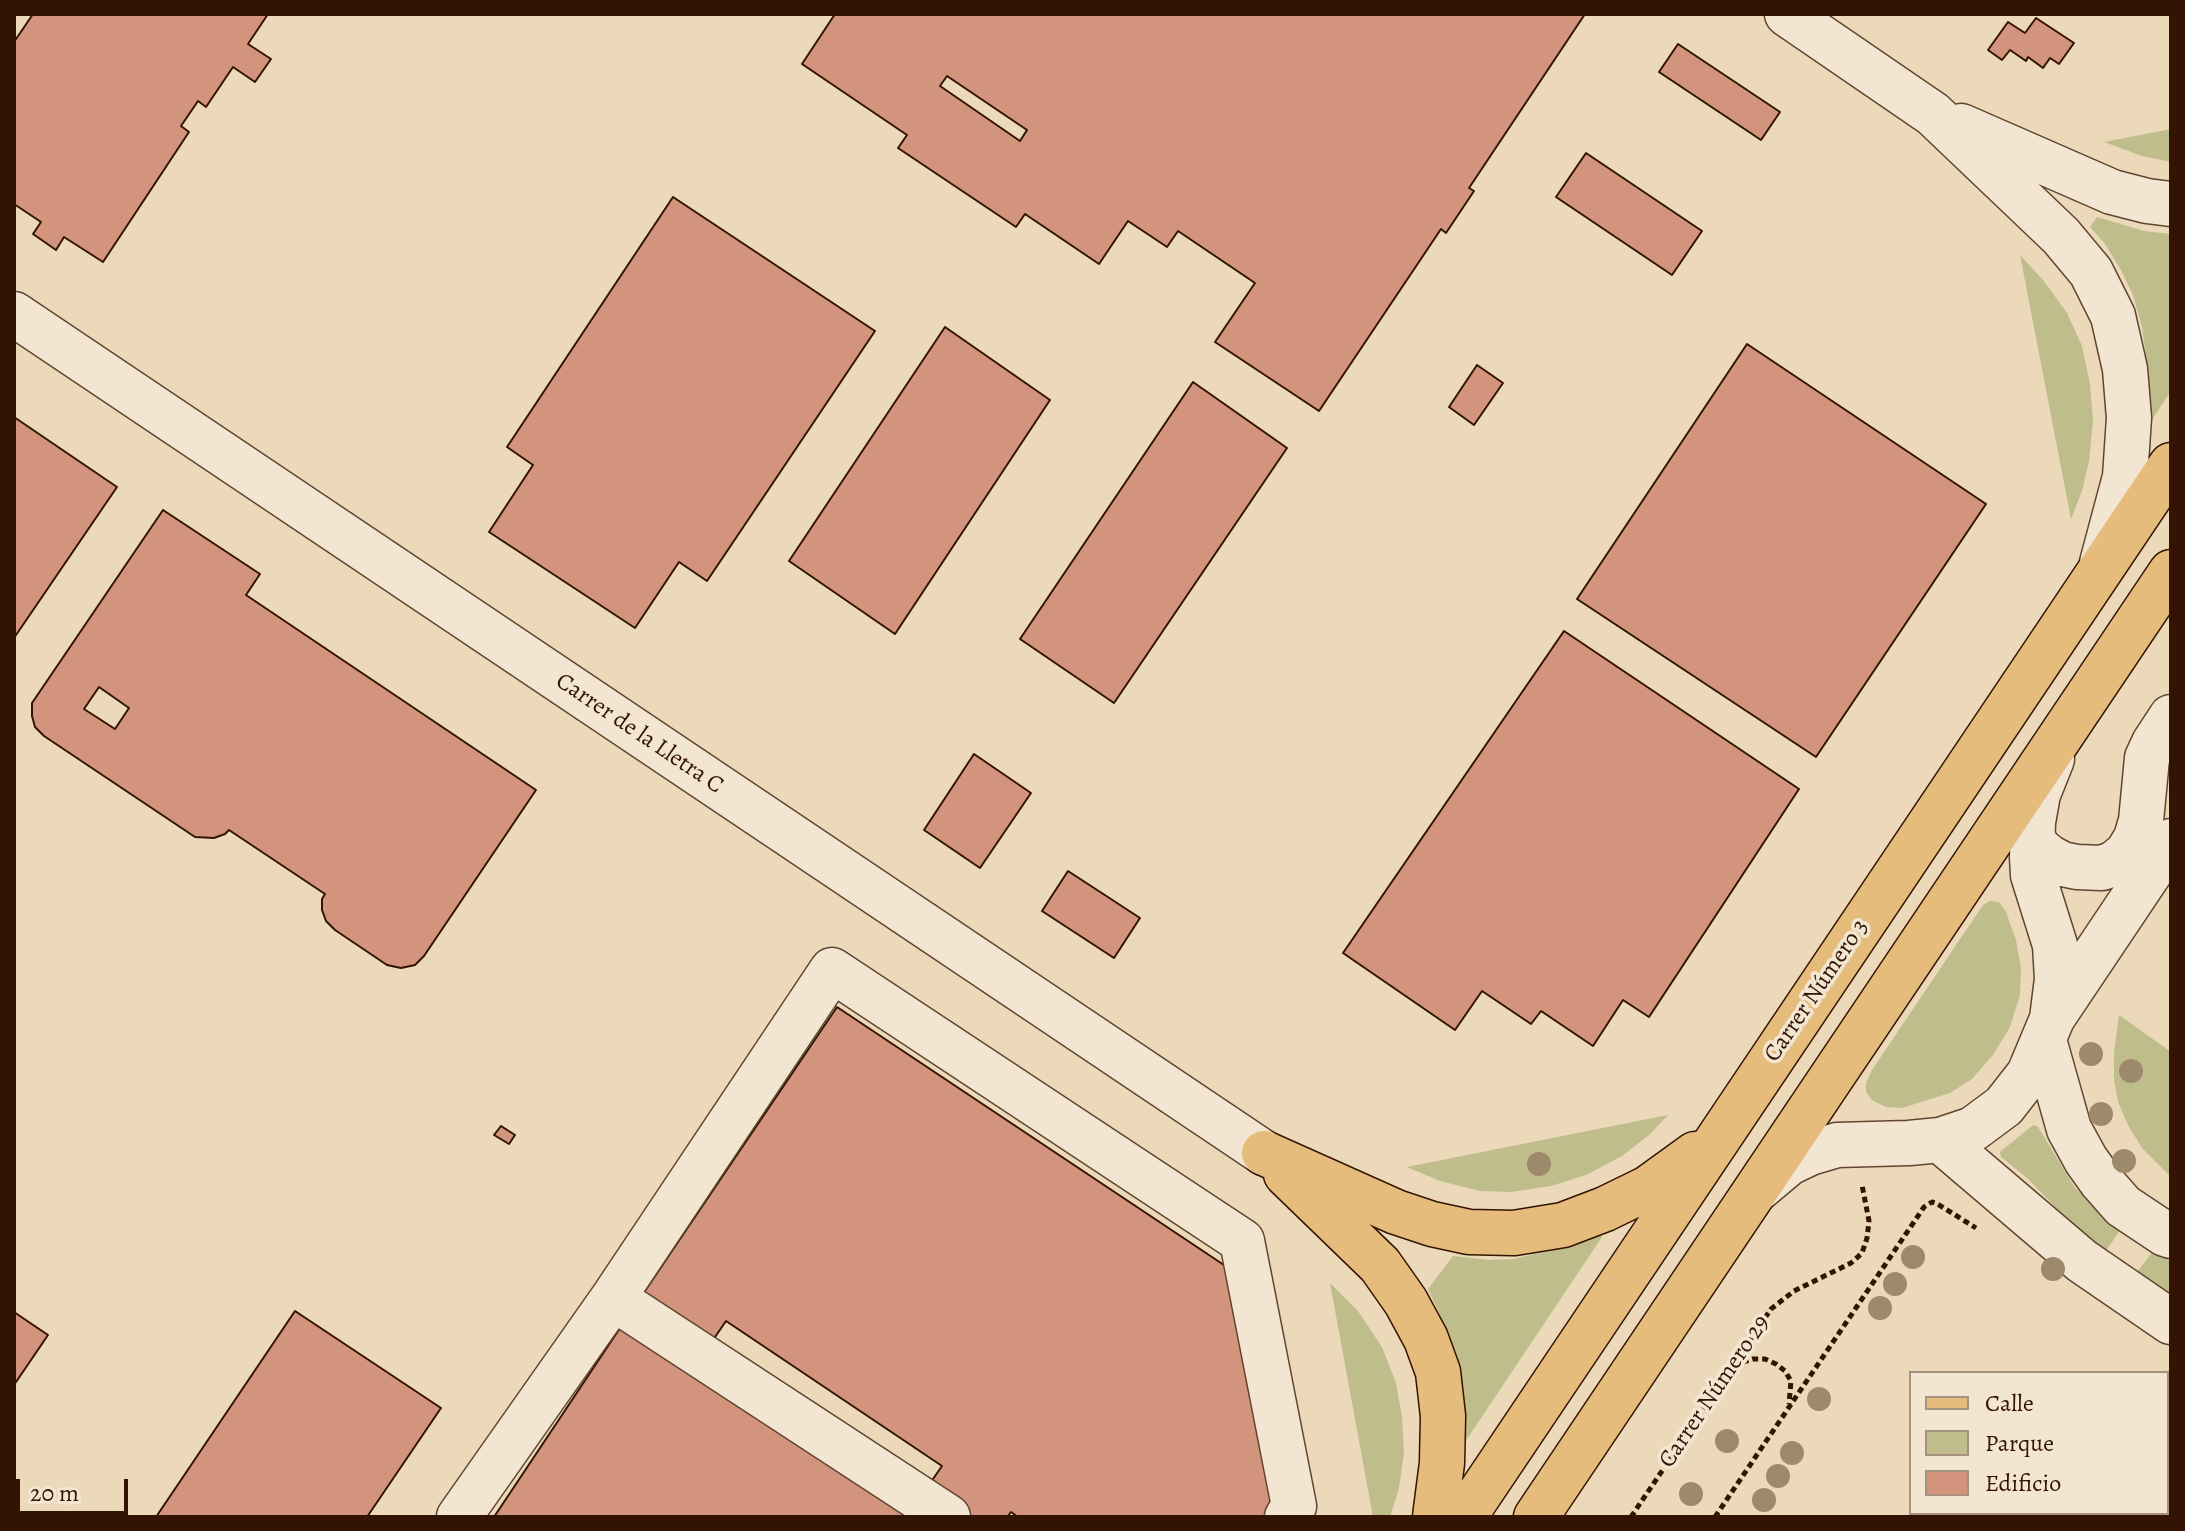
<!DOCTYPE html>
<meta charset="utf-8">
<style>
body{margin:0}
#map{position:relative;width:2185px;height:1531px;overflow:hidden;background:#ebd9ba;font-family:Alegreya,serif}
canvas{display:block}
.frame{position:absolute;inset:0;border:16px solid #331402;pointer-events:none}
.legend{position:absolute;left:1909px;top:1371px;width:260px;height:144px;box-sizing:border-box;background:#f2e6d2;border:2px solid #a6927f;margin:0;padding:10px 14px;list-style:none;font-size:24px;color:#331402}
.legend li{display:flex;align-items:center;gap:16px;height:40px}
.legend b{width:40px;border:2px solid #a6927f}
.scale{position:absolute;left:16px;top:1479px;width:112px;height:36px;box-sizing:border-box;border:4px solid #331402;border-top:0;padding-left:10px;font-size:24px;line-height:28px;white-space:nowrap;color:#331402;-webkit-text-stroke:6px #f2e6d2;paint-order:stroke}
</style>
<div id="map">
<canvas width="2185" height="1531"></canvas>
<div class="frame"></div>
<ul class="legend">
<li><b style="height:10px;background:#e6bc7d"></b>Calle</li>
<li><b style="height:22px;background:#bebd8b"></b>Parque</li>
<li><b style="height:22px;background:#d3947d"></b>Edificio</li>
</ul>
<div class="scale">20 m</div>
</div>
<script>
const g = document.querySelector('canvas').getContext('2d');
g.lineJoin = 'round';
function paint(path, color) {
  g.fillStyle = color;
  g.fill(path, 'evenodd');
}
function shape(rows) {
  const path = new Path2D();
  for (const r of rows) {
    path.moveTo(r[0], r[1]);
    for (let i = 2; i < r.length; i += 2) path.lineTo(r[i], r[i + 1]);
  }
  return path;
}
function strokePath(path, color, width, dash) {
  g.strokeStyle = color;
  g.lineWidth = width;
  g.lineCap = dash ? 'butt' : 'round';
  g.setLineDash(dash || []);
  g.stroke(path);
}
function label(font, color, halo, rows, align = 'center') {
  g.font = font + ' Alegreya,serif';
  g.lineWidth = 7;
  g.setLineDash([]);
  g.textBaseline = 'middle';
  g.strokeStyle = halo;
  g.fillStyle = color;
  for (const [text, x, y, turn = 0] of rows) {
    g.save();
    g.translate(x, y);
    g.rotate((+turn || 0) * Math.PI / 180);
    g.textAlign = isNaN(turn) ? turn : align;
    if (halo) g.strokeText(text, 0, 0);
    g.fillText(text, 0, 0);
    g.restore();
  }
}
paint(shape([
 [2171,129,2171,162,2142,156,2104,142],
 [2097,217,2144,231,2171,234,2171,391,2151,421,2148,397,2147,363,2142,327,2133,295,2121,270,2105,244,2090,227],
 [2020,255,2043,280,2067,313,2082,346,2090,384,2093,421,2089,461,2082,491,2071,519],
 [1990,901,1999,902,2006,912,2016,940,2021,968,2020,995,2010,1027,1993,1055,1972,1079,1950,1093,1902,1108,1886,1107,1872,1100,1866,1092,1866,1083,1872,1070,1983,905],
 [2119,1015,2171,1052,2171,1177,2142,1148,2128,1125,2118,1102,2114,1080,2114,1052],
 [1668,1115,1649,1135,1622,1156,1586,1175,1551,1186,1511,1192,1480,1191,1440,1181,1407,1167],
 [2033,1125,2038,1127,2075,1188,2121,1229,2105,1252,2070,1222,2027,1178,2001,1157,2000,1152],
 [1600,1232,1602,1237,1463,1445,1452,1352,1445,1326,1428,1289,1453,1256,1489,1260,1514,1259,1567,1246],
 [2154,1250,2171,1262,2171,1296,2137,1272],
 [1330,1283,1358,1311,1382,1347,1396,1383,1402,1417,1404,1452,1399,1488,1390,1517,1373,1517]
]), '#bebd8b');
const building = shape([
 [33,14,268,14,248,44,271,59,255,82,233,67,206,107,198,101,181,126,189,132,103,262,64,237,56,250,33,234,41,222,14,204,14,42,33,14],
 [835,14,1585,14,1469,188,1474,191,1446,233,1441,229,1319,411,1215,342,1255,283,1178,231,1167,247,1128,221,1099,264,1025,214,1016,227,898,148,907,135,802,64,835,14],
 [947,76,1027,130,1020,141,940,86,947,76],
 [2036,18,2074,43,2059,64,2050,58,2043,68,2028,57,2026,61,2010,50,2002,60,1988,50,2008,22,2025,33,2036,18],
 [1678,44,1780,112,1761,140,1659,72,1678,44],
 [1586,153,1702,231,1672,275,1556,197,1586,153],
 [673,197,875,331,707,581,679,562,635,628,489,532,533,465,507,447,673,197],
 [945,327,1050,400,895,634,789,561,945,327],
 [1747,344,1986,504,1816,757,1577,599,1747,344],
 [1477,365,1503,383,1474,425,1449,407,1477,365],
 [1193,382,1287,448,1114,703,1020,639,1193,382],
 [14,417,117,487,14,638,14,417],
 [163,510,260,574,246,595,536,790,424,956,415,965,401,968,387,965,335,930,326,921,322,910,322,899,325,894,229,830,225,834,214,838,195,837,44,736,35,727,32,716,32,703,163,510],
 [99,687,129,708,115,729,84,709,99,687],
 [1564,631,1799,789,1649,1017,1623,1000,1593,1046,1541,1011,1531,1024,1482,991,1455,1030,1343,953,1564,631],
 [974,754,1031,793,980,868,924,830,974,754],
 [1068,871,1140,918,1114,958,1042,911,1068,871],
 [837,1007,1227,1267,1274,1503,1265,1517,1018,1517,1011,1512,1007,1517,940,1517,917,1502,942,1466,726,1321,700,1359,630,1313,837,1007],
 [501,1126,515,1135,509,1144,494,1135,501,1126],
 [295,1311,441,1408,367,1517,156,1517,295,1311],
 [14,1312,48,1335,14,1385,14,1312],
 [630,1313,940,1517,494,1517,630,1313]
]);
paint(building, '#d3947d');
strokePath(building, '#331402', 2);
const minor = shape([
 [1787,14,1933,114,2061,236,2091,272,2113,316,2125,369,2129,418,2125,477,2102,563],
 [1961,126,2112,192,2147,201,2171,204],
 [14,314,1264,1153],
 [2032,837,2039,849,2049,857,2062,864,2077,867,2102,868,2115,863,2127,853,2136,838,2141,821,2147,758,2154,743,2171,717],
 [2053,1017,2171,841],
 [2044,1040,2069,1129,2086,1160,2101,1181,2123,1206,2165,1234,2171,1236],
 [1940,1140,2082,1261,2171,1322],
 [1758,1189,1789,1163,1810,1153,1837,1145,1909,1143,1940,1140,1973,1129,2004,1106,2029,1074,2052,1019,2057,979,2055,945,2033,875,2032,857,2033,822,2038,794,2052,759],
 [613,1298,948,1517],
 [459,1517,613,1298,832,970,1242,1241,1294,1506,1287,1517]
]);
const major = shape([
 [1264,1153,1396,1212,1432,1224,1469,1232,1514,1233,1563,1225,1605,1209,1648,1188,1695,1154],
 [1286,1174,1380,1265,1406,1302,1426,1339,1438,1372,1443,1416,1442,1463,1435,1517],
 [1464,1517,2171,465],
 [1536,1517,2171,572]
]);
strokePath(minor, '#614530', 47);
strokePath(major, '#331402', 47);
strokePath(shape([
 [1734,1367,1740,1363,1753,1359,1765,1359,1776,1364,1785,1371,1791,1381,1789,1404],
 [1631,1517,1771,1309,1794,1291,1851,1263,1862,1253,1867,1238,1869,1221,1862,1185],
 [1715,1517,1924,1207,1932,1202,1936,1203,1976,1228]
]), '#331402', 5, [6, 4]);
strokePath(minor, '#f2e6d2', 44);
strokePath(major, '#e6bc7d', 44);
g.fillStyle = '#9d896b';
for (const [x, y] of [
 [2091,1054],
 [2131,1071],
 [2101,1114],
 [2124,1161],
 [1539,1164],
 [1913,1257],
 [2053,1269],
 [1895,1284],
 [1880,1308],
 [1819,1399],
 [1727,1441],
 [1792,1453],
 [1778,1476],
 [1691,1494],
 [1764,1500]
]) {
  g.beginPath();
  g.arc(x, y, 12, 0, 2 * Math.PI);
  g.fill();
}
label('24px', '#331402', '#f2e6d2', [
 ["Carrer de la Lletra C",639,734,34],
 ["Carrer Número 3",1817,991,-56],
 ["Carrer Número 29",1715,1392,-56]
]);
</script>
